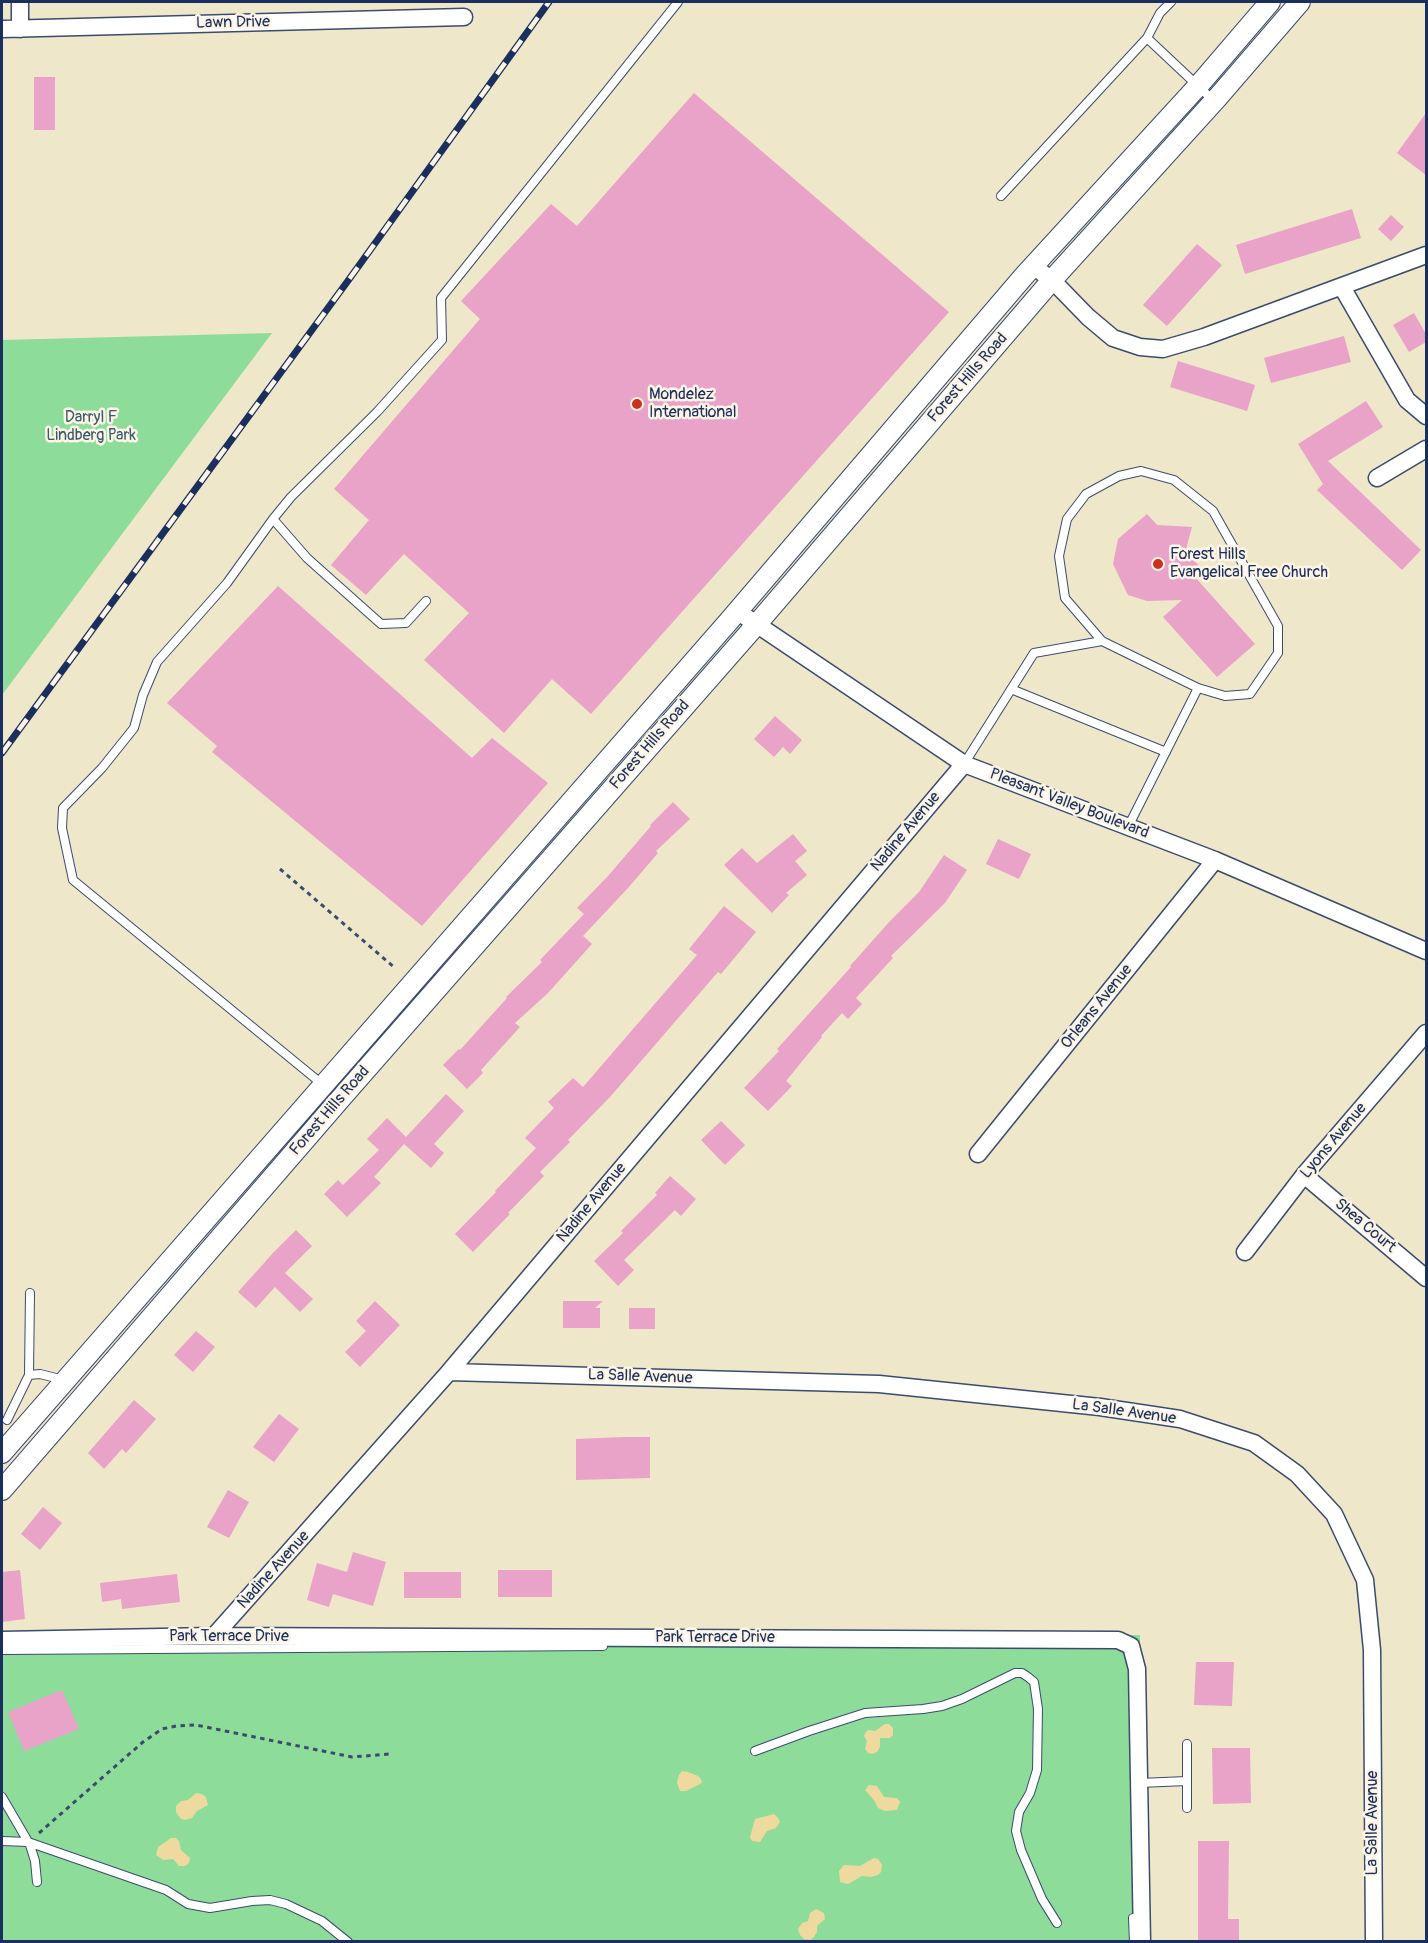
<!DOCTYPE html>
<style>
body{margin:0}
#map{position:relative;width:1428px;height:1943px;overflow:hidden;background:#efe7c9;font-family:Pangolin,sans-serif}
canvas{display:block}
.frame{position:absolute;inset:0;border:3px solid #1b2f5e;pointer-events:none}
</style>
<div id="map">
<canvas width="1428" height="1943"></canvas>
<div class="frame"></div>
</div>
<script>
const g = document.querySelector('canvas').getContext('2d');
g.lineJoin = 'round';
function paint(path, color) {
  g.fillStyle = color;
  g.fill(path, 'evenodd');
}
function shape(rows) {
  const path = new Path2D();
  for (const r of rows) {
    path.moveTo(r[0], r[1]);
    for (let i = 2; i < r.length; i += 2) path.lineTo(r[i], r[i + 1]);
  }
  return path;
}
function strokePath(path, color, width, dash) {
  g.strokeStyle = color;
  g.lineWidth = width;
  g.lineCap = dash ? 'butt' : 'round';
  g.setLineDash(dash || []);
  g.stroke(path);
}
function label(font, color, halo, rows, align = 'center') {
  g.font = font + ' Pangolin,sans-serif';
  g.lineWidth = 5;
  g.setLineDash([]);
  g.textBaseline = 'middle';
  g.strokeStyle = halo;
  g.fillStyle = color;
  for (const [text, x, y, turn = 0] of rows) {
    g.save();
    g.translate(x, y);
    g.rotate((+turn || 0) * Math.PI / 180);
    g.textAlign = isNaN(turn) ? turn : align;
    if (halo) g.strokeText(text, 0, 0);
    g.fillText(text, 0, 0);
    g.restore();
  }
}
paint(shape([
 [272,333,2,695,2,340],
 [1140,1635,1139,1941,2,1941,2,1645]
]), '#8edc9a');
paint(shape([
 [885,1724,889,1724,893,1728,893,1735,890,1738,880,1738,880,1747,877,1752,872,1754,868,1753,865,1749,867,1741,864,1736,865,1733,868,1730,875,1731],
 [682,1771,688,1772,698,1776,701,1779,702,1783,686,1791,680,1791,677,1783,679,1775],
 [869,1785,877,1786,884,1797,897,1798,900,1802,897,1810,885,1811,878,1808,874,1800,865,1790],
 [196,1793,202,1794,206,1797,208,1805,197,1811,192,1818,184,1820,180,1818,176,1812,176,1806,181,1801,188,1800],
 [774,1814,778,1818,780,1822,776,1828,767,1831,760,1842,752,1841,750,1837,755,1819],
 [171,1838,176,1838,179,1841,181,1850,190,1858,189,1863,185,1866,179,1866,173,1859,163,1860,156,1855,158,1847],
 [874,1858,878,1859,882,1865,881,1872,878,1875,871,1877,862,1876,848,1884,840,1882,839,1871,844,1865,860,1866],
 [816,1909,824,1913,825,1919,817,1926,817,1932,814,1937,810,1940,804,1939,800,1935,798,1929,802,1923,808,1921,810,1913]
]), '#eeda9e');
paint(shape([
 [34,77,55,77,55,130,34,130],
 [694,93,949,312,591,714,552,679,504,733,424,660,469,613,404,554,366,595,331,565,369,520,334,489,480,319,461,301,551,204,577,226],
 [1426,113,1426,175,1397,153],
 [1352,209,1361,238,1245,274,1236,245],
 [1391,215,1404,227,1391,241,1378,229],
 [1197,244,1222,265,1167,326,1143,305],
 [1414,313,1426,334,1426,342,1409,352,1393,325],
 [1344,336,1351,362,1271,383,1264,358],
 [1178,361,1255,385,1247,411,1170,387],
 [1366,401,1383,427,1328,461,1421,550,1402,570,1317,490,1323,484,1298,444],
 [1147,514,1157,525,1192,527,1185,553,1204,570,1194,576,1255,644,1217,677,1163,617,1182,600,1147,601,1128,595,1113,564,1118,539],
 [278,586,472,758,492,738,548,783,422,926,212,752,217,746,167,703],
 [775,716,802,740,790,754,783,747,774,757,754,739],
 [673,802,690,819,656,851,658,853,628,888,583,936,592,944,548,993,515,1023,520,1027,481,1070,483,1073,467,1089,443,1065,459,1049,460,1050,507,998,506,997,542,962,540,960,584,914,577,908,608,876,651,826,650,825],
 [793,834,807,851,795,861,807,875,786,893,789,895,772,913,724,865,742,848,757,863],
 [998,839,1031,854,1019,879,986,864],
 [944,855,967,870,945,903,891,956,893,958,856,998,862,1004,848,1019,842,1013,821,1036,822,1037,786,1081,792,1086,768,1111,744,1088,779,1051,777,1049,851,967,850,966,890,921,919,892],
 [724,906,756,932,721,974,718,972,610,1097,568,1140,570,1142,540,1172,544,1176,508,1213,510,1214,473,1252,455,1234,496,1192,495,1191,536,1148,525,1138,554,1108,548,1102,573,1078,583,1087,697,955,689,949],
 [446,1094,464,1111,434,1144,444,1153,431,1168,404,1144,374,1177,381,1183,347,1217,324,1194,338,1180,343,1185,379,1150,367,1139,387,1118,406,1137],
 [721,1121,745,1145,725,1165,701,1140],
 [670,1176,696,1199,681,1216,675,1210,624,1260,634,1270,618,1286,594,1261,623,1233,621,1231,657,1195,655,1193],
 [296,1230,312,1246,285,1273,313,1299,300,1312,275,1287,256,1308,238,1292,273,1253],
 [375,1301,400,1325,360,1367,345,1352,366,1331,356,1321],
 [563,1301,603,1301,595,1308,600,1308,600,1328,563,1328],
 [629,1308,655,1308,655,1329,629,1329],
 [196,1331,215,1347,193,1372,174,1355],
 [134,1400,156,1419,126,1453,122,1449,104,1469,88,1453],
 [279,1414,299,1429,274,1462,253,1447],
 [624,1437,650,1437,650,1478,576,1480,576,1439],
 [228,1490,249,1502,229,1538,207,1527],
 [43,1507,62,1523,40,1550,21,1534],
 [353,1552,386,1562,373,1606,333,1594,329,1607,307,1600,317,1563,347,1572],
 [20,1570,25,1619,2,1622,2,1572],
 [498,1570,552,1570,552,1597,498,1597],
 [404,1572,461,1572,461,1598,404,1598],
 [177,1574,180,1602,122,1609,121,1599,102,1602,100,1583],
 [1196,1662,1234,1662,1232,1706,1194,1705],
 [62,1690,79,1729,24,1751,8,1712],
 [1212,1748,1250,1748,1251,1803,1213,1804],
 [1198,1841,1229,1841,1228,1919,1239,1919,1239,1941,1198,1941]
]), '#e9a2c8');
const service = shape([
 [1147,38,1160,13,1171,2],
 [1001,196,1147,38,1214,101],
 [1141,471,1174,480,1213,511,1278,626,1278,653,1250,694,1225,696,1198,688,1102,641,1065,598,1059,556,1067,519,1086,494,1119,476,1141,471],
 [273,519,227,583,157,662,143,695,134,728,102,768,63,808,62,828,73,880,322,1084],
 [426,601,406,623,381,624,307,558,273,519,291,497,377,412,442,340,441,298,678,2],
 [1011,689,1166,752],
 [964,764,1034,653,1102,641],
 [1128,827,1198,688],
 [29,1375,30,1293],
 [7,1420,29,1375,40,1374,64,1380],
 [2,1650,603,1646],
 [1187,1744,1187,1808],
 [755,1751,809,1731,865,1713,923,1709,942,1706,962,1699,1015,1673,1022,1673,1028,1677,1034,1682,1038,1709,1037,1770,1030,1793,1019,1812,1016,1831,1021,1850,1042,1899,1057,1923],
 [1139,1783,1187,1781],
 [2,1797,30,1845,35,1861,37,1882],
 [2,1841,28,1842,166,1890,188,1904,210,1908,252,1901,270,1900,286,1904,322,1921,348,1942],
 [1133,1918,1134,1942]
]);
const minor = shape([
 [20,2,20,29],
 [2,29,464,17],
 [1033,266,1052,280,1088,317,1113,338,1140,347,1163,349,1204,337,1426,255],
 [1342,287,1407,400,1426,416],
 [1377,478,1426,449],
 [737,611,964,764,1215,860,1426,951],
 [978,1154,1215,860],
 [1304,1175,1426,1278],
 [1245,1252,1304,1175,1426,1033],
 [449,1372,879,1384,1100,1407,1180,1419,1254,1443,1297,1474,1334,1514,1365,1580,1372,1650,1374,1942],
 [214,1636,449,1372,964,764],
 [2,1640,214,1636,1118,1640,1131,1646,1137,1669,1142,1942]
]);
const tertiary = shape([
 [2,1453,729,621,1024,276,1198,86,1270,2],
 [2,1490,342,1097,756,625,1052,280,1218,97,1300,2]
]);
strokePath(service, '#3b4b6e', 10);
strokePath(minor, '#3b4b6e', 19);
strokePath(tertiary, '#3b4b6e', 22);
strokePath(shape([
 [280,869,395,968],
 [39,1833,143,1742,162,1729,176,1726,196,1725,352,1757,390,1754]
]), '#3b4b6e', 3, [4.5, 4.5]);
strokePath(service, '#fff', 8);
strokePath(minor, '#fff', 16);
strokePath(tertiary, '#fff', 20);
const rail = shape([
 [2,753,350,278,549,2]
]);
strokePath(rail, '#1b2f5e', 7);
strokePath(rail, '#fcf5e5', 4.5, [14]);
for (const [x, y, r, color] of [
 [637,404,6,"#c8321e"],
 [1158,564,6,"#c8321e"]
]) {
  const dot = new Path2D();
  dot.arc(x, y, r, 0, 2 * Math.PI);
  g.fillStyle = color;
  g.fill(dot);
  strokePath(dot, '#fcf5e5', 2);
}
label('16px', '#1b2f5e', '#fcf5e5', [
 ["Lawn Drive",233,23,-1],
 ["Forest Hills Road",968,378,-49],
 ["Forest Hills Road",650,745,-49],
 ["Pleasant Valley Boulevard",1069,804,21],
 ["Nadine Avenue",906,832,-50],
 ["Orleans Avenue",1097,1007,-51],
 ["Forest Hills Road",330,1111,-49],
 ["Lyons Avenue",1334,1141,-50],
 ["Nadine Avenue",592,1203,-50],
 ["Shea Court",1365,1226,40],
 ["La Salle Avenue",640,1377,2],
 ["La Salle Avenue",1124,1412,8],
 ["Nadine Avenue",274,1570,-48],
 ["Park Terrace Drive",229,1637],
 ["Park Terrace Drive",715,1638],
 ["La Salle Avenue",1373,1823,-90]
]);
label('16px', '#1b2f5e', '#fcf5e5', [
 ["Mondelez",649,395],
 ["International",649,413],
 ["Forest Hills",1170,555],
 ["Evangelical Free Church",1170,573]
], 'left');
label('16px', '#385a6d', '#fcf5e5', [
 ["Darryl F",91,418],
 ["Lindberg Park",91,436]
]);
</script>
